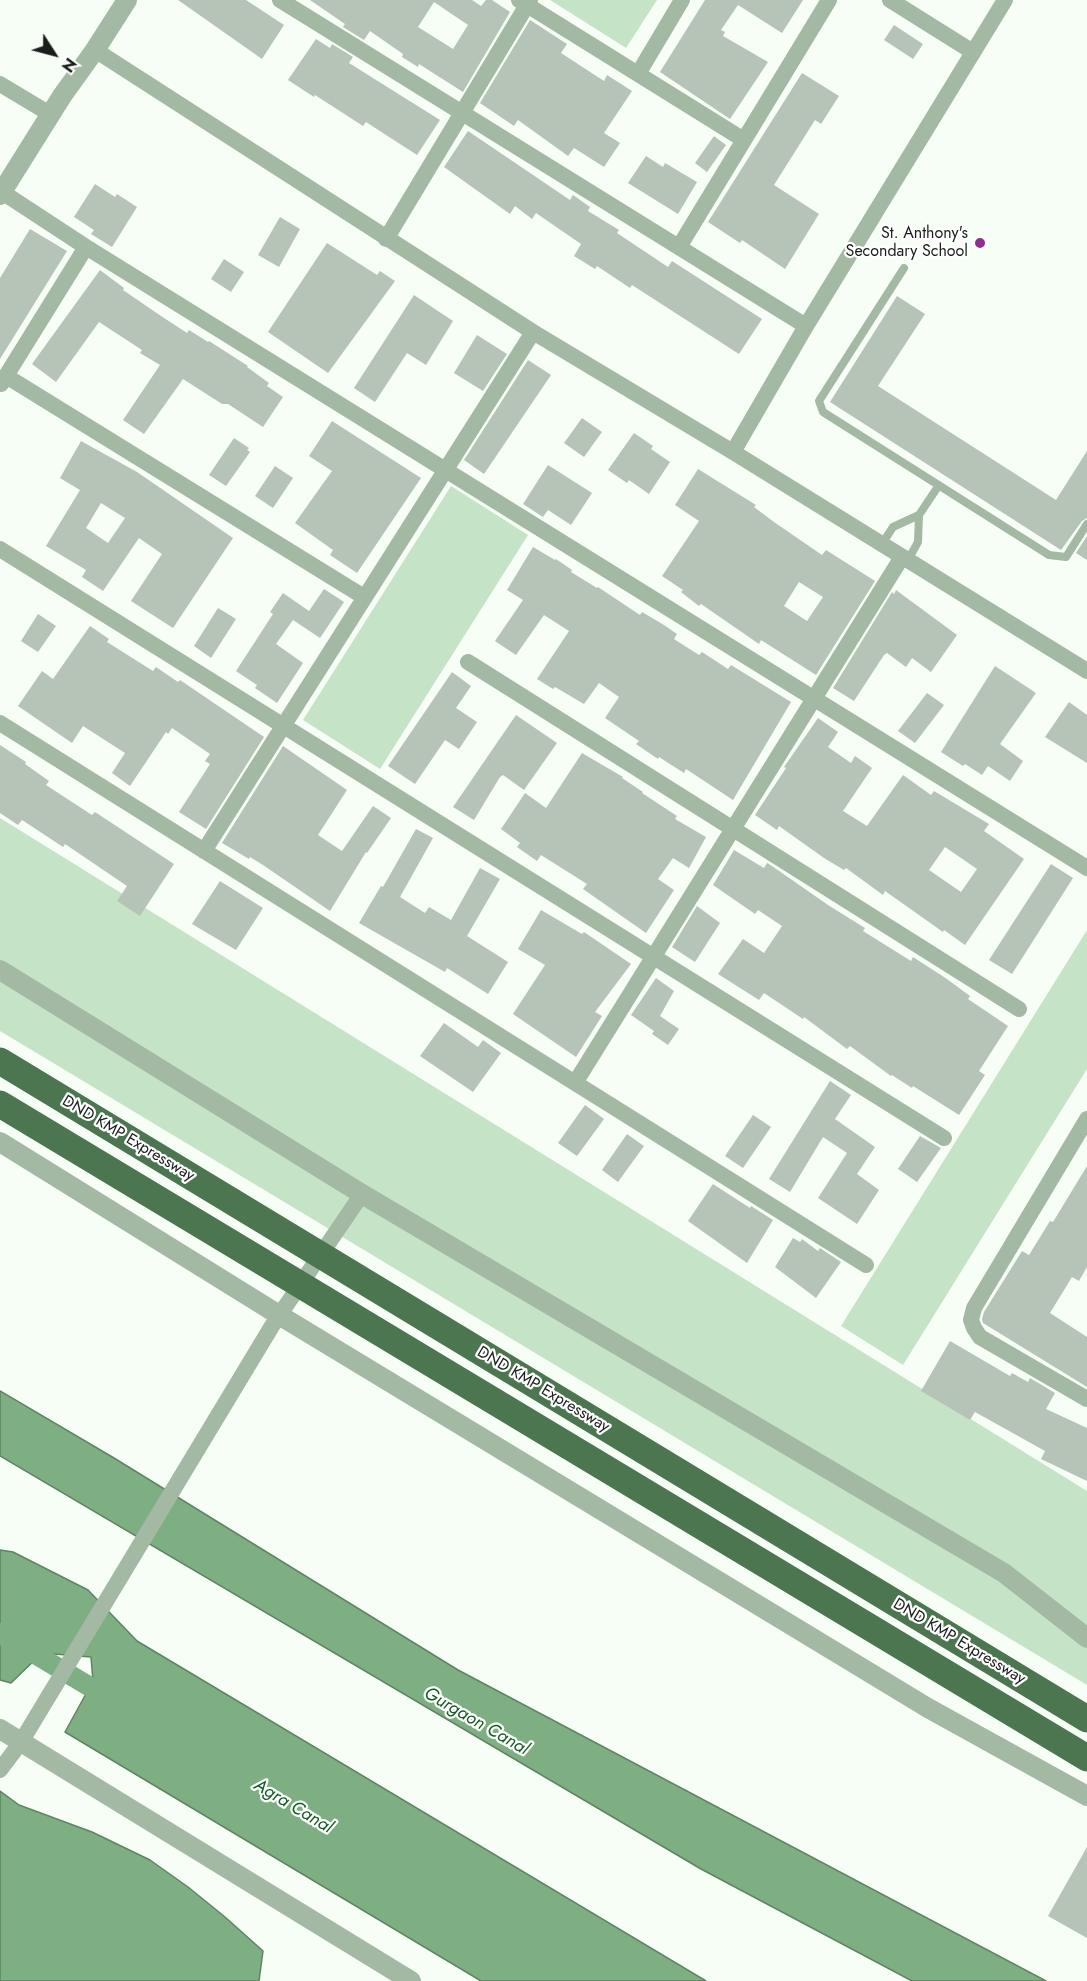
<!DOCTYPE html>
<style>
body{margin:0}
#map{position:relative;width:1087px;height:1981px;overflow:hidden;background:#f6fef6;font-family:Jost,sans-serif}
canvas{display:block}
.north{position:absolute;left:24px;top:24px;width:60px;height:60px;-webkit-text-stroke:4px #fff;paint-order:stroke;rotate:126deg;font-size:16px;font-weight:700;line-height:24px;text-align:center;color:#191e1a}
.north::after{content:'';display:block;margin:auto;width:21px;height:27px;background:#191e1a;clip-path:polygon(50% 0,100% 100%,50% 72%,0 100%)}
</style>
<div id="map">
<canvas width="1087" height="1981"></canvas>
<div class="north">N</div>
</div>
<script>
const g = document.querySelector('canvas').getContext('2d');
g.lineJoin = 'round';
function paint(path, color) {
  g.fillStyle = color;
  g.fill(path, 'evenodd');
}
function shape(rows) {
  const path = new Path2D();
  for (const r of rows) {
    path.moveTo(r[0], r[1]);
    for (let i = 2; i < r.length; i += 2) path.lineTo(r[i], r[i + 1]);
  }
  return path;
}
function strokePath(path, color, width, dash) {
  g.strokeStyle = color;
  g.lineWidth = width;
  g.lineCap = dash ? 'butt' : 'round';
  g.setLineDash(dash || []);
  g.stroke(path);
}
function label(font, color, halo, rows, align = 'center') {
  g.font = font + ' Jost,sans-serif';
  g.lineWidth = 4.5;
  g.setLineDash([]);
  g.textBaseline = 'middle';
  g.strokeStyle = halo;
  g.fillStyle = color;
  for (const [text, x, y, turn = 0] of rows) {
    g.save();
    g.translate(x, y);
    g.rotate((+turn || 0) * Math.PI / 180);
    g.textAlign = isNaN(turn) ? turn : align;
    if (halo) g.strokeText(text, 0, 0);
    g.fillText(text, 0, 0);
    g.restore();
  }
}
paint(shape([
 [550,0,657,0,626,48],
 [451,486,528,535,380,769,303,720],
 [0,818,1087,1491,1087,1685,0,1031],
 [1087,930,1087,1069,903,1365,841,1326]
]), '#c5e4c7');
const water = shape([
 [0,1391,114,1458,458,1670,1046,1981,912,1981,701,1869,0,1456,0,1391],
 [0,1550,13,1552,88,1590,137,1641,706,1981,481,1981,65,1732,93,1681,91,1657,42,1653,11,1683,0,1680,0,1550],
 [0,1791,19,1805,92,1832,150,1860,188,1887,225,1917,263,1951,259,1981,0,1981,0,1791]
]);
paint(water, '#7eaf82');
strokePath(water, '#608463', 1.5);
strokePath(shape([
 [0,1633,112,1700]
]), '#7eaf82', 20);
paint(shape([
 [178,0,246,0,284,25,262,59],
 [310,0,472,0,481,6,486,0,492,0,510,12,463,92,419,64,418,67,402,57,403,54,370,31,364,40,343,27,345,24],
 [434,2,468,25,453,49,418,27],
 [705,0,803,0,782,33,738,5,721,30,725,32,723,36,768,62,730,119,660,72],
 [530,20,567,44,561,53,604,81,607,75,632,91,604,133,620,143,604,167,574,148,568,156,518,120,514,126,480,103],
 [894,25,923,44,913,59,884,40],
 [316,39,330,48,332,44,353,57,349,63,440,120,417,155,366,122,363,126,315,95,314,97,288,80],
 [802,73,839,96,821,124,815,120,774,185,819,214,785,269,742,240,740,243,708,222],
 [468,131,570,200,573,195,590,207,588,211,619,230,617,233,668,267,672,261,762,319,739,354,632,285,630,288,597,266,595,269,574,256,581,244,536,213,532,219,515,206,510,214,444,167],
 [714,136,726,145,707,172,695,163],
 [646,156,663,167,665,163,697,182,678,214,628,183],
 [95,184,115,197,117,194,137,207,112,247,91,234,94,230,74,217],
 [280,217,300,229,279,267,258,255],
 [30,229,67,251,0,359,0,278],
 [327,243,377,275,380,271,395,281,328,373,268,332],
 [224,259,244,272,231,292,211,279],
 [100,270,124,288,123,290,161,316,187,333,189,330,208,342,209,341,248,366,247,367,269,383,267,386,283,397,263,427,228,404,222,404,183,379,144,434,123,420,160,365,140,353,142,350,99,322,56,382,32,364],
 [414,295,453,321,426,365,407,353,375,402,354,388],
 [897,296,925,314,878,386,1056,500,1087,451,1087,518,1082,521,1061,550,830,402],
 [477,335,507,354,483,391,454,373],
 [528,360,551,375,484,474,464,460],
 [582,418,602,432,584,457,564,443],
 [332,421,421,478,357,573,330,555,333,550,295,523,332,471,309,456],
 [634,433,653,446,651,449,670,462,649,494,629,480,627,483,608,470],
 [234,438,249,448,247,450,250,452,226,486,209,475],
 [81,441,137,472,233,538,173,628,131,601,162,554,139,538,103,591,82,577,86,570,46,546,80,490,60,478],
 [101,503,125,518,108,543,86,528],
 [548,465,592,493,571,525,548,510,543,517,523,504],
 [275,466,293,478,273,508,255,496],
 [698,469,756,505,754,507,774,522,822,555,826,550,875,581,816,675,761,640,759,644,701,604,699,606,681,592,683,590,662,576,699,521,675,505],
 [799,582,823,597,807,621,784,606],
 [1087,536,1087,560,1076,553],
 [533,547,555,560,556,559,572,570,571,572,597,588,598,587,640,615,642,612,664,625,677,634,674,639,699,655,702,652,728,669,731,665,791,702,733,800,686,769,684,773,659,757,658,759,636,744,639,741,605,718,619,697,599,683,584,704,555,687,553,689,537,679,569,631,544,615,516,655,495,641,523,600,507,590],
 [324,589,344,602,320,638,293,620,276,644,303,663,277,703,255,688,257,685,236,671,273,614,270,612,283,593,309,611],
 [896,590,957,635,931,672,912,658,906,667,887,653,884,655,854,701,833,688,892,592,894,594],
 [218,608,236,619,211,658,194,646],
 [38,614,56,626,38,652,21,641],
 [90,626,109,639,107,642,153,671,156,667,178,682,180,680,264,737,206,829,179,812,210,764,205,761,210,754,172,728,168,734,166,732,130,786,112,773,125,753,83,726,72,743,18,706,42,671,53,679],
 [995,666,1036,693,1000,744,1023,761,1010,781,988,766,982,775,965,764,963,766,941,752],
 [452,672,471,686,456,708,477,722,459,749,445,740,415,784,388,766],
 [927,693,944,705,915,743,898,731],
 [1069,702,1087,715,1087,763,1045,737],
 [516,715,557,743,524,790,503,775,500,777,474,820,453,807],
 [818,718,838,732,828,747,851,763,855,756,872,768,843,811,867,826,903,775,931,795,934,791,989,824,984,831,1024,859,965,945,944,930,943,932,885,891,883,895,846,868,844,870,824,858,779,826,777,830,755,815,786,768,784,767],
 [945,847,977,869,961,892,929,870],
 [0,745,26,762,25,764,49,781,46,785,92,815,95,812,174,864,140,916,117,901,127,886,65,844,63,847,22,820,18,825,0,813],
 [283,746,347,790,318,835,342,851,373,806,391,818,367,853,366,852,330,911,263,865,250,857,249,859,222,843],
 [582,753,623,777,622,778,643,792,642,793,677,816,675,819,706,837,689,868,673,858,658,879,674,890,646,933,583,889,587,884,541,855,537,861,517,847,520,843,501,829,525,793,546,808],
 [416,829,433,838,400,897,425,913,429,907,451,920,480,868,500,879,467,936,508,962,488,994,447,968,445,972,359,923,381,886,383,887],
 [734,850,764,868,767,863,772,866,828,905,865,928,863,931,911,961,913,957,947,979,970,996,968,999,1008,1026,979,1071,985,1075,959,1115,913,1086,912,1088,892,1075,891,1076,850,1046,847,1049,804,1017,803,1019,764,993,759,1000,718,974,743,939,764,953,782,926,758,910,755,914,713,885],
 [1051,864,1073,878,1012,974,989,960],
 [220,881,263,908,236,950,192,924],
 [697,906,720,923,695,962,672,947],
 [541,910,582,934,584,932,631,964,595,1012,602,1016,576,1057,513,1014,545,965,518,949],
 [656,978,674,991,660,1016,679,1029,668,1045,652,1034,654,1031,631,1015],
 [444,1023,478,1047,483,1040,501,1053,473,1092,420,1056],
 [830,1081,851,1095,835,1119,875,1147,857,1174,879,1190,857,1224,818,1198,847,1153,823,1137,790,1192,769,1179],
 [585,1105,604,1119,577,1156,558,1143],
 [753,1115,771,1127,743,1168,725,1156],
 [627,1134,644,1146,618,1182,602,1170],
 [920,1136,941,1148,917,1182,898,1169],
 [1087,1166,1087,1267,1079,1281,1072,1277,1050,1313,1087,1337,1087,1387,983,1323,982,1319,984,1312,1022,1251,1029,1255,1050,1221,1053,1222],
 [713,1184,750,1208,751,1206,773,1220,747,1263,688,1221],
 [793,1238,800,1242,802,1239,818,1251,820,1248,841,1262,816,1298,775,1267],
 [950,1341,1010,1376,1012,1373,1028,1382,1030,1378,1055,1393,1046,1409,1087,1428,1087,1481,1041,1459,1045,1451,975,1412,970,1420,921,1391],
 [1087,1847,1087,1938,1048,1916]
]), '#b6c3b7');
strokePath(shape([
 [904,268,819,401,823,412,1049,555,1066,557,1087,524],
 [882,544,893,527,919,515],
 [908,560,918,542,919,515,939,485]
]), '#a3b9a4', 8);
strokePath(shape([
 [280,0,806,326],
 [519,0,744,140],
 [890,0,973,52],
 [95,50,533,332,733,452,1087,671],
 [638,74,682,0],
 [0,84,50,114],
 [2,192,86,247,1087,868],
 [386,239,530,0],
 [679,247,829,0],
 [6,376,364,597],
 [1,384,86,247],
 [733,452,806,326,1005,0],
 [0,549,944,1138],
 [468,662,1019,1009],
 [0,723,866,1265],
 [204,851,533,332],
 [575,1083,902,557],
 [1087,1119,974,1308,971,1320,974,1328,980,1337,1087,1399],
 [0,1770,21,1742,272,1326,362,1194]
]), '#a3b9a4', 16);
strokePath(shape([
 [0,195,62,96,95,50,127,0],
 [0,970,362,1194,1004,1573,1087,1638],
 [0,1142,279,1315,928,1708,1087,1796],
 [0,1729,411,1981]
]), '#a3b9a4', 20);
strokePath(shape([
 [0,1061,1087,1719],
 [0,1104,1087,1758]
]), '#4c7650', 27);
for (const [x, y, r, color] of [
 [980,243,6,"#912e94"]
]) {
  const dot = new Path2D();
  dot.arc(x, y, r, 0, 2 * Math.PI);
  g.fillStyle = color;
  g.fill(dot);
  strokePath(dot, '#fff', 2);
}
label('16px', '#191e1a', '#fff', [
 ["St. Anthony's",968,234],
 ["Secondary School",968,252]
], 'right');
label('16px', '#191e1a', '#fff', [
 ["DND KMP Expressway",128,1139,31],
 ["DND KMP Expressway",543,1390,31],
 ["DND KMP Expressway",959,1642,31]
]);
label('italic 18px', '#135c24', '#fff', [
 ["Gurgaon Canal",476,1722,30],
 ["Agra Canal",293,1807,31]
]);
</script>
